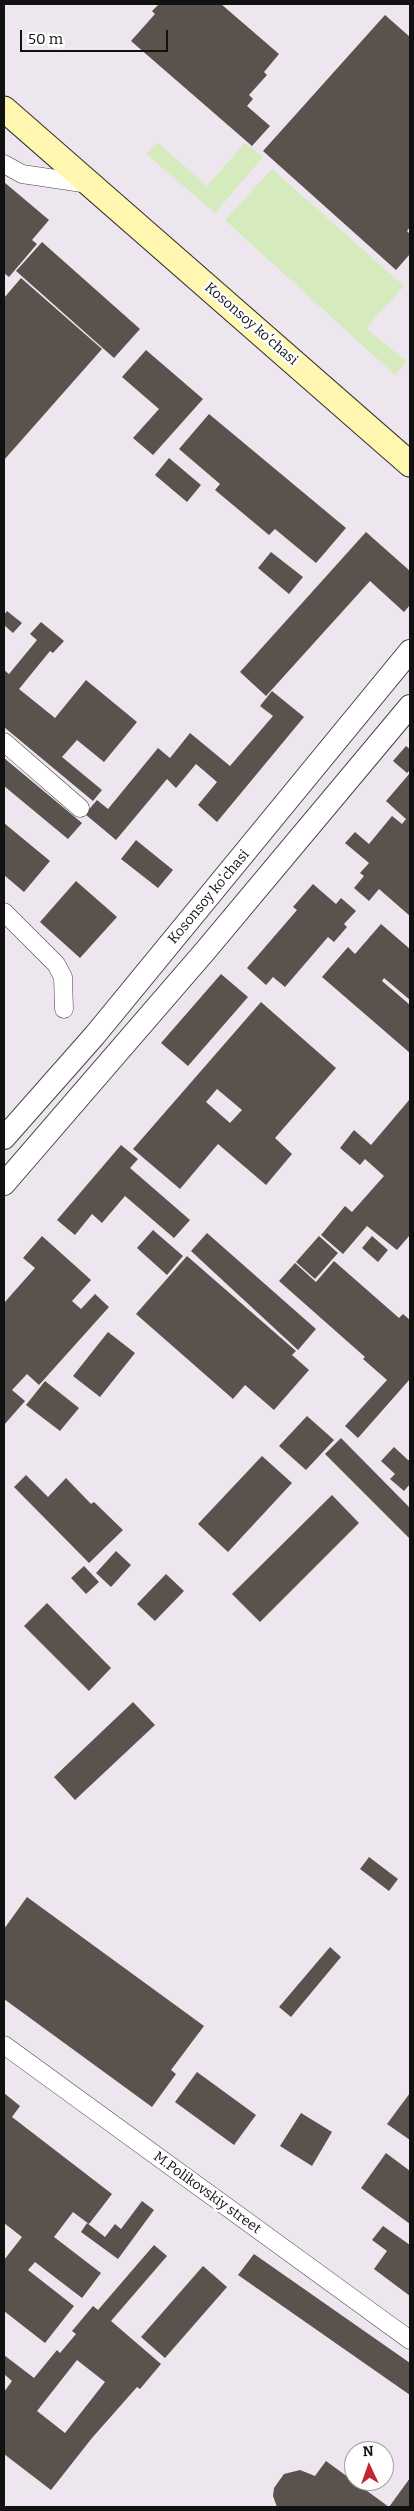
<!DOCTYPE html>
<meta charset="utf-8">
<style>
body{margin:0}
#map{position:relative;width:414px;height:2511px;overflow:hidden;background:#fffdf5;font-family:Bitter,serif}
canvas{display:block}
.frame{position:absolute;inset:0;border:5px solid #111;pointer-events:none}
.north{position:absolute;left:344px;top:2441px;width:50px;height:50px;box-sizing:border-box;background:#fff;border:1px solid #a0a0a0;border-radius:50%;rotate:357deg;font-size:14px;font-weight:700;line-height:20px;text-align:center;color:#111}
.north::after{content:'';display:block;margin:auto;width:18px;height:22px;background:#c4262e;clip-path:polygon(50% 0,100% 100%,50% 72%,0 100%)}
.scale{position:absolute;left:20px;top:30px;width:148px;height:22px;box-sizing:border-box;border:2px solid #111;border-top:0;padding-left:6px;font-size:15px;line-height:18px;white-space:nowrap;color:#111;-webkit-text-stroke:4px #fff;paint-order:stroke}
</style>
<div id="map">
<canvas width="414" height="2511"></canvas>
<div class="frame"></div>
<div class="north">N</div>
<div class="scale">50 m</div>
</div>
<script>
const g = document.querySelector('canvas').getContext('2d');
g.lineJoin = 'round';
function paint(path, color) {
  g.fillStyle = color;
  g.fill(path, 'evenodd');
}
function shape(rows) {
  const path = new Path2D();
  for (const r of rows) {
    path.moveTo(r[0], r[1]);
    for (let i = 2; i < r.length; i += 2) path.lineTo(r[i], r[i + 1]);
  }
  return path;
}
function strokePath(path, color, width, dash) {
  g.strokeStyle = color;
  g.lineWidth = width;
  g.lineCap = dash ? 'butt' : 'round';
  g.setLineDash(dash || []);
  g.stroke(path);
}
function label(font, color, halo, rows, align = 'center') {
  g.font = font + ' Bitter,serif';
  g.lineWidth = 5;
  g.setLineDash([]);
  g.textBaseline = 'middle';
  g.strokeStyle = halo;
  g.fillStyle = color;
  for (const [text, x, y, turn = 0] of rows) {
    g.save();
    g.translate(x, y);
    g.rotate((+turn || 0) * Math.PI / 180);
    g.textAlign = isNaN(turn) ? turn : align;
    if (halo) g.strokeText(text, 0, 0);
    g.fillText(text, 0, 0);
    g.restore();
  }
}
paint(shape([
 [4,4,410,4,410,2507,4,2507],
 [354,2451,384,2451,384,2481,354,2481]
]), '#eee6ef');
paint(shape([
 [158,143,207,186,245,143,263,157,215,213,146,154],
 [272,169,404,286,366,328,407,362,395,375,225,220]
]), '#d5ebbd');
paint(shape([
 [159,4,221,4,279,54,264,72,267,75,249,95,253,99,247,106,270,126,252,146,131,41,155,14,152,11],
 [385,15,410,37,410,227,407,231,410,234,410,254,396,270,263,151],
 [4,182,49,220,32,240,37,244,9,277,4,273],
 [42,242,140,329,114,358,16,271],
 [21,278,102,349,4,460,4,298],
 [146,350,203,399,153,455,133,438,159,409,122,377],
 [209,414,346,528,316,563,275,529,269,535,215,490,220,484,179,449],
 [169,458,201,485,187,502,155,475],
 [366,532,410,571,410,605,404,612,370,581,266,696,240,672],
 [271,552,303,577,289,594,258,568],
 [7,611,22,623,13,633,4,625,4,615],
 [41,622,64,641,53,653,50,651,19,689,55,718,86,680,137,722,104,762,77,740,62,757,102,790,93,801,4,727,4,670,9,674,37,640,30,634],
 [272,691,304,717,217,822,198,805,217,782,196,764,176,788,167,779,116,840,85,814,97,800,108,809,158,748,170,758,190,733,230,766,273,716,260,706],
 [406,746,410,749,410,770,407,773,393,761],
 [4,758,82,823,68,839,4,786],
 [410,773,410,916,379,889,369,901,354,888,364,876,360,873,369,863,345,843,355,832,369,844,392,816,402,824,406,819,386,801],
 [4,823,50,861,24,892,4,875],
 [136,840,173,870,158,888,121,859],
 [76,881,117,917,80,958,40,922],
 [313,884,336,904,341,898,356,911,344,924,347,927,334,942,328,937,285,987,273,977,266,985,247,968,297,910,293,907],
 [381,924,410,949,410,1000,384,978,382,981,410,1005,410,1053,322,977,348,947,355,954],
 [221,974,248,997,188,1066,161,1043],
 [261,1002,336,1068,275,1138,292,1154,266,1185,218,1144,180,1189,133,1149],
 [217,1089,242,1110,230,1123,206,1102],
 [410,1099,410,1235,397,1250,367,1226,343,1254,321,1235,345,1206,352,1212,384,1176,365,1159,360,1165,340,1148,354,1130,371,1145],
 [121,1145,138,1159,130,1168,190,1220,174,1238,125,1196,102,1223,92,1214,75,1235,57,1220],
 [153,1230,183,1256,167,1275,137,1248],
 [207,1233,316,1329,298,1350,191,1251],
 [42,1236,91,1280,72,1301,81,1309,95,1294,109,1307,39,1385,27,1374,12,1390,25,1401,4,1425,4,1303,35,1268,23,1258],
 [319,1236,338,1253,315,1279,296,1262],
 [372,1236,388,1250,378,1262,362,1248],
 [187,1256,296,1351,292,1355,309,1370,274,1410,245,1385,233,1399,136,1314],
 [334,1261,399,1318,403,1314,410,1320,410,1379,358,1438,345,1426,387,1380,363,1359,365,1357,279,1281,295,1263,316,1282],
 [108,1332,135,1353,100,1397,73,1376],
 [45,1381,79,1408,60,1431,26,1405],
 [307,1416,334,1440,306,1470,279,1446],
 [341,1438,410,1508,410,1539,325,1454],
 [394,1447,408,1460,410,1460,410,1484,404,1491,390,1479,395,1474,381,1461],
 [262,1456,292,1483,228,1552,198,1524],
 [26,1475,48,1497,66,1478,91,1504,94,1502,123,1530,89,1563,14,1487],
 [332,1495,359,1523,260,1622,232,1594],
 [116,1551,131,1565,111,1587,96,1573],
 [84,1566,99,1582,86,1594,71,1578],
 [166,1574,184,1591,155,1621,137,1604],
 [47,1603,111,1668,89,1691,24,1626],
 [133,1702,155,1725,75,1800,54,1777],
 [369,1857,398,1879,389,1891,360,1869],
 [27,1897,204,2026,171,2070,176,2074,152,2107,4,1999,4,1929],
 [330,1947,341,1957,291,2017,279,2007],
 [197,2072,256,2115,234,2145,175,2102],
 [4,2093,20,2106,12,2117,112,2194,89,2224,73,2212,54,2237,101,2273,82,2298,35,2262,28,2270,74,2306,45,2343,4,2311,4,2260,22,2237,4,2223],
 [410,2093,410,2140,387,2124],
 [301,2113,332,2132,312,2166,280,2146],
 [386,2153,410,2171,410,2224,361,2188],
 [142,2201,154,2210,118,2259,81,2232,87,2223,105,2237,115,2224,121,2229],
 [383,2226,410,2245,410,2296,374,2269,387,2251,372,2240],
 [154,2245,167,2256,111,2321,161,2364,140,2389,137,2387,92,2438,51,2490,4,2454,4,2392,12,2381,4,2374,4,2355,34,2378,57,2350,60,2353,76,2334,72,2331,93,2306,98,2310],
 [77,2360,105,2382,65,2433,37,2411],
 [254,2254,410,2363,410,2395,238,2275],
 [203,2266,227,2287,165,2358,141,2337],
 [326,2461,389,2507,277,2507,273,2496,274,2488,284,2474,300,2470,315,2476],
 [410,2478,410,2507,389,2507]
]), '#5a524d');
const minor = shape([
 [4,164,22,174,89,184],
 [4,742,80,808],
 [4,912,56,964,63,977,64,1009],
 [4,2045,410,2340]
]);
const tertiary = shape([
 [4,1138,95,1035,410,651],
 [4,1184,206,950,410,706]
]);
const secondary = shape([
 [4,109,410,464]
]);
strokePath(minor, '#444', 19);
strokePath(tertiary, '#444', 24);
strokePath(secondary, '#333', 27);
strokePath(minor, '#fff', 18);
strokePath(tertiary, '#fff', 22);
strokePath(secondary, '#fff6b0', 25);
label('14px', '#111', '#fff', [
 ["Kosonsoy koʻchasi",251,324,41],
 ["Kosonsoy koʻchasi",209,897,-50],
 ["M.Polikovskiy street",207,2193,36]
]);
</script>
